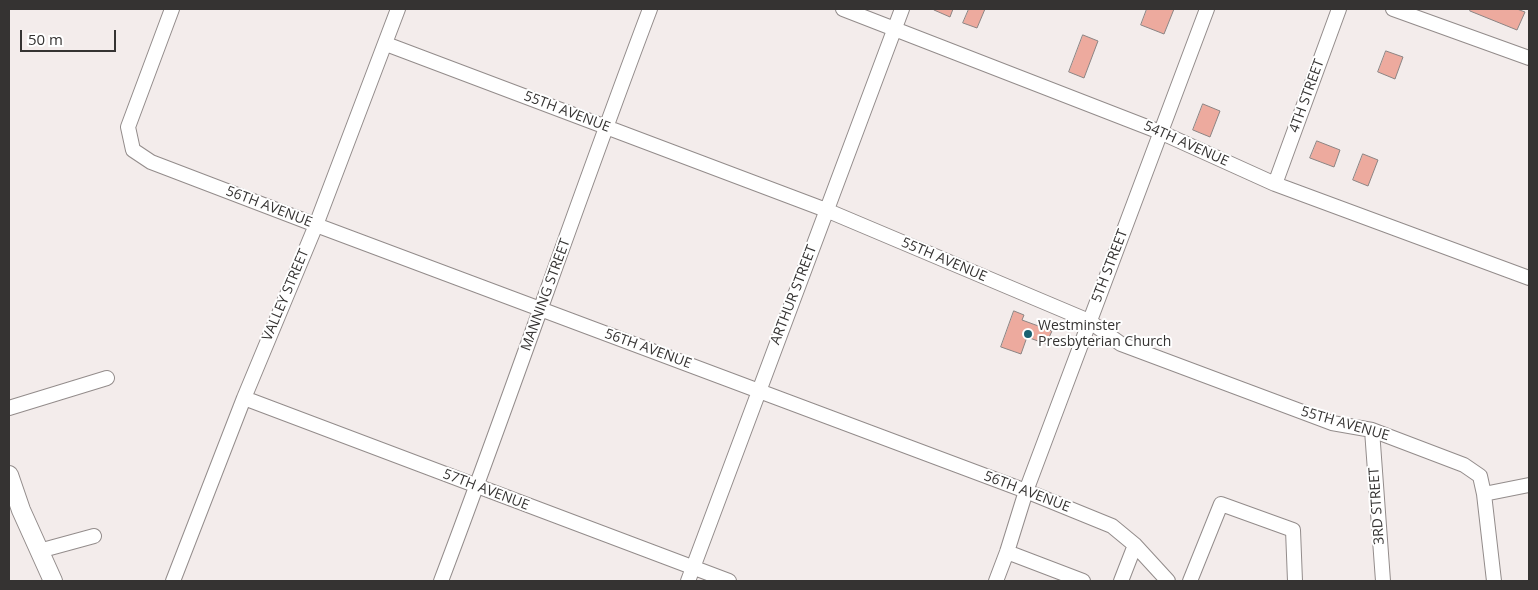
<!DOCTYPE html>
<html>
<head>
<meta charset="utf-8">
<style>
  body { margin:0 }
  #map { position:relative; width:1538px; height:590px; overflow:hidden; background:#f3eceb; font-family:"Open Sans",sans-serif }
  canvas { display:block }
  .frame { position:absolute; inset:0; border:10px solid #353332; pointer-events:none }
  .scale { position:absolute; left:20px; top:30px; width:96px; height:22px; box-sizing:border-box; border:2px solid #353332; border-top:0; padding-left:6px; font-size:15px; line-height:18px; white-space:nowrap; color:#353332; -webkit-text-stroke:4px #fff; paint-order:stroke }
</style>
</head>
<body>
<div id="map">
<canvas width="1538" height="590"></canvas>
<div class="frame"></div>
<div class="scale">50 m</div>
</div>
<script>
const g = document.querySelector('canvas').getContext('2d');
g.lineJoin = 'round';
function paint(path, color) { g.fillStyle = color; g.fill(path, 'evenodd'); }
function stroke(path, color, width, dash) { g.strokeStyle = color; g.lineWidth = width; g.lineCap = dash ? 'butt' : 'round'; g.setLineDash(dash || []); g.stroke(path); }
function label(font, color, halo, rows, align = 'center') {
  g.font = font + ' "Open Sans",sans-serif'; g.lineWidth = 4; g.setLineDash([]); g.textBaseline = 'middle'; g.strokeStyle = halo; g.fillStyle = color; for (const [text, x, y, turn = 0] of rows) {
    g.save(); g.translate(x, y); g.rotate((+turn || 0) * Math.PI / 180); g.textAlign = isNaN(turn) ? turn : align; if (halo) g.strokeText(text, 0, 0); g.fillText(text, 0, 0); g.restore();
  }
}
const building = new Path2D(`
  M934,9H953L950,17L934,10Z
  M969,9H985L977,28L963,23Z
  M1147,9H1174L1164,34L1141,25Z
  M1471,9H1517L1525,12L1517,30L1470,11Z
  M1083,35L1098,41L1084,78L1069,72Z
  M1386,51L1403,57L1395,79L1378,72Z
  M1203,104L1220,111L1210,137L1193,130Z
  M1317,141L1340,150L1334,167L1310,158Z
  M1363,154L1378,160L1368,186L1353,180Z
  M1014,311L1024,315L1022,320L1052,331L1046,344L1027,337L1021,354L1001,347Z`);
const minor = new Path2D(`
  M172,9L128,127L133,150L151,162L316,225L1026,491L1112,526L1135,545L1168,581
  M843,9L1160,132L1275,184L1529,278
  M1393,9L1529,58
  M386,44L826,210L1089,321L1121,344L1332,423L1372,430L1464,465L1480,476L1484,494L1494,581
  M1275,184L1339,9
  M244,398L729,581
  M9,408L107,378
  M1372,430L1383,581
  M1484,494L1529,485
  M39,551L94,536
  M1007,552L1083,581
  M173,581L244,398L316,225L398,9
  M441,581C513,391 578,199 650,9
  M688,581L902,9
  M996,581L1007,552L1026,491L1207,9
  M1121,581L1135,545
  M1190,581L1221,504L1293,530L1295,581`);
const major = new Path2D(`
  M9,475L21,510L53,581`);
const markers = [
  [1028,334,5,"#1a6171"]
];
const streetNames = [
  ["4TH STREET",1307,96,-70],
  ["55TH AVENUE",567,112,21],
  ["54TH AVENUE",1186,144,24],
  ["56TH AVENUE",269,207,21],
  ["55TH AVENUE",944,260,23],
  ["5TH STREET",1110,266,-69],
  ["VALLEY STREET",286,295,-67],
  ["MANNING STREET",546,295,-70],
  ["ARTHUR STREET",794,295,-69],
  ["56TH AVENUE",648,349,20],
  ["55TH AVENUE",1345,424,16],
  ["57TH AVENUE",486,490,21],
  ["56TH AVENUE",1027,492,21],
  ["3RD STREET",1377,506,-94]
];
const poiNames = [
  ["Westminster",1038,326],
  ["Presbyterian Church",1038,342]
];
paint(building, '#edaa9e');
stroke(building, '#8b8483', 1);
stroke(minor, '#938c8b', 16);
stroke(major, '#938c8b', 20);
stroke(minor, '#fff', 14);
stroke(major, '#fff', 18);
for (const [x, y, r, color] of markers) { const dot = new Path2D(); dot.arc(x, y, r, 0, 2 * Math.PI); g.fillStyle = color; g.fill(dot); stroke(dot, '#fff', 2); }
label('14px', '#353332', '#fff', streetNames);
label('14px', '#353332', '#fff', poiNames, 'left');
</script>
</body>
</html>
